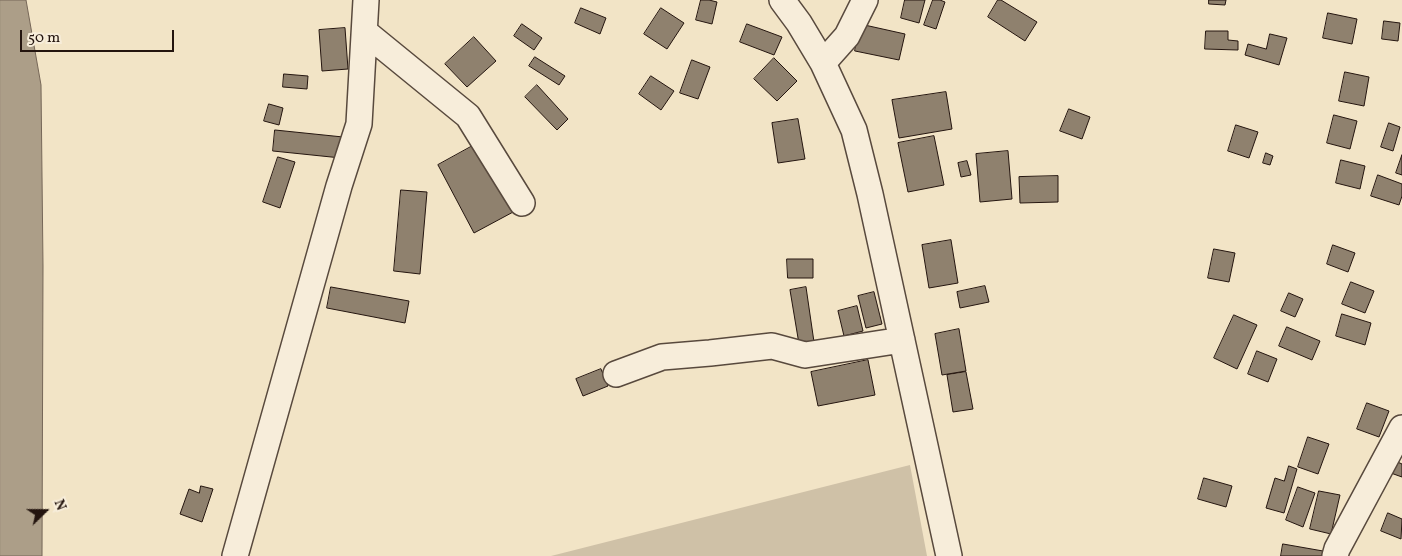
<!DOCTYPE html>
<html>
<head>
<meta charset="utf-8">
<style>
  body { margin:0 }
  #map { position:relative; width:1402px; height:556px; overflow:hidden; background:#f2e4c6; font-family:Vollkorn,serif }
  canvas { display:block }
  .north { position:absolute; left:20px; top:486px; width:50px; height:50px; -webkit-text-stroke:4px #f7edda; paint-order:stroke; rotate:68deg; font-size:14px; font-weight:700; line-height:20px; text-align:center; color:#24150f }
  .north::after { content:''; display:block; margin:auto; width:18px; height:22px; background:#24150f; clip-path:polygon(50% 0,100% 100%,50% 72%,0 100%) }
  .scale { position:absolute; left:20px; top:30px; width:154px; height:22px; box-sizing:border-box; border:2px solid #24150f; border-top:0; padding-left:6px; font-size:15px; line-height:18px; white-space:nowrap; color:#24150f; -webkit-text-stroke:4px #f7edda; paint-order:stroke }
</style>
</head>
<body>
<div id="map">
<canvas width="1402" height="556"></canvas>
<div class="north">N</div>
<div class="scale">50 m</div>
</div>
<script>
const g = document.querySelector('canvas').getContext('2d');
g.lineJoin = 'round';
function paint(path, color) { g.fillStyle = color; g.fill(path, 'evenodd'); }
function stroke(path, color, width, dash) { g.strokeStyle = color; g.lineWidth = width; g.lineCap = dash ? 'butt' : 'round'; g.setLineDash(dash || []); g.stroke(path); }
const green = new Path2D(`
  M910,465L927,556H551Z`);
const water = new Path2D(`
  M0,0H26L41,85L43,266L42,556H0Z`);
const building = new Path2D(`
  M701,0H709L717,2L712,24L696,20Z
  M905,0H925L919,23L901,18Z
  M933,0H940L945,2L936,29L924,25Z
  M998,0H1001L1037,22L1025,41L988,17Z
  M1209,0H1226L1225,5L1209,4Z
  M581,8L606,18L600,34L575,23Z
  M661,8L684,23L667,49L644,34Z
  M1328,13L1357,19L1352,44L1323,38Z
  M1384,21L1400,23L1398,41L1382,39Z
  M522,24L542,38L534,50L514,36Z
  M747,24L782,37L774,55L740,42Z
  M860,24L905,34L899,60L855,51Z
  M345,28L348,69L322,71L319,30Z
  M1206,31H1228V40L1238,41V50L1205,49Z
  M1270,34L1287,38L1279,65L1245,55L1248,44L1266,49Z
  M474,37L496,61L467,87L445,64Z
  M535,57L565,76L559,85L529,66Z
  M774,58L797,81L777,101L754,79Z
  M692,60L710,67L698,99L680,93Z
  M1345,72L1369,77L1364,106L1339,101Z
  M284,74L308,76L307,89L283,87Z
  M651,76L674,91L661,110L639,94Z
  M537,85L568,119L557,130L525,97Z
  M946,92L952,129L899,138L892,100Z
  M269,104L283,108L279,125L264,121Z
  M1069,109L1090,117L1082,139L1060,131Z
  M1334,115L1357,121L1350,149L1327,143Z
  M798,119L805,159L778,163L772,123Z
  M1389,123L1400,127L1393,151L1381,147Z
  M1236,125L1258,132L1249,158L1228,151Z
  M275,130L343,137L341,158L273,151Z
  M934,136L944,185L908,192L898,143Z
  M478,143L515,211L474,233L438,165Z
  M1008,151L1012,199L980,202L976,154Z
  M1266,153L1273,156L1270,165L1263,163Z
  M1402,155V175L1396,173Z
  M278,157L295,162L280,208L263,202Z
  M1341,160L1365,166L1360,189L1336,183Z
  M967,161L971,175L961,177L958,163Z
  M1378,175L1402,184V196L1399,205L1371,196Z
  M1058,176V202L1020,203L1019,177Z
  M401,190L427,192L420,274L394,271Z
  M951,240L958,283L929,288L922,245Z
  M1333,245L1355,253L1348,272L1327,264Z
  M1214,249L1235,253L1229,282L1208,278Z
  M787,259H813V278H788Z
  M1351,282L1374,291L1365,313L1342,304Z
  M985,286L989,302L960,308L957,292Z
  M331,287L409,301L405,323L327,308Z
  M806,287L814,342L799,344L790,290Z
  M874,292L882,324L866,328L858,296Z
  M1289,293L1303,299L1295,317L1281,311Z
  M857,306L863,331L844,336L838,311Z
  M1342,314L1371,323L1365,345L1336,336Z
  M1234,315L1257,325L1237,369L1214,358Z
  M1287,327L1320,341L1312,360L1279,346Z
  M959,329L966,371L942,375L935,334Z
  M1257,351L1277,359L1268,382L1248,374Z
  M868,360L875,395L818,406L811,372Z
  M601,369L608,386L583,396L576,379Z
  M966,372L973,409L953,412L947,375Z
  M1367,403L1389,411L1379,437L1357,429Z
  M1308,437L1329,444L1318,474L1298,467Z
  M1393,460L1402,464V477L1388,472Z
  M1289,466L1297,469L1284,513L1266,508L1275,478L1284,481Z
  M1204,478L1232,486L1226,507L1198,499Z
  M201,486L213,489L202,522L180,514L189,489L199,493Z
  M1298,487L1315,493L1303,527L1286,520Z
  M1319,491L1340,495L1331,534L1310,529Z
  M1388,513L1402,519L1401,539L1381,531Z
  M1283,544L1323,551L1322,556H1281Z`);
const minor = new Path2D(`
  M782,0L799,23L823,63L854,130L870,194L949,556
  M365,32L468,116L522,203
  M823,63L847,36L865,0
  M616,374L662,357L710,353L772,346L805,355L902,340
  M235,556L339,186L359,124L366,0
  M1335,556L1337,549L1402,428`);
paint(green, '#cfc1a7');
paint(water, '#ac9e88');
stroke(water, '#766758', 1);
paint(building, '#8f816e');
stroke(building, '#24150f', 1);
stroke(minor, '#58493d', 28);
stroke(minor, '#f7edda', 25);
</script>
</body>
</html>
